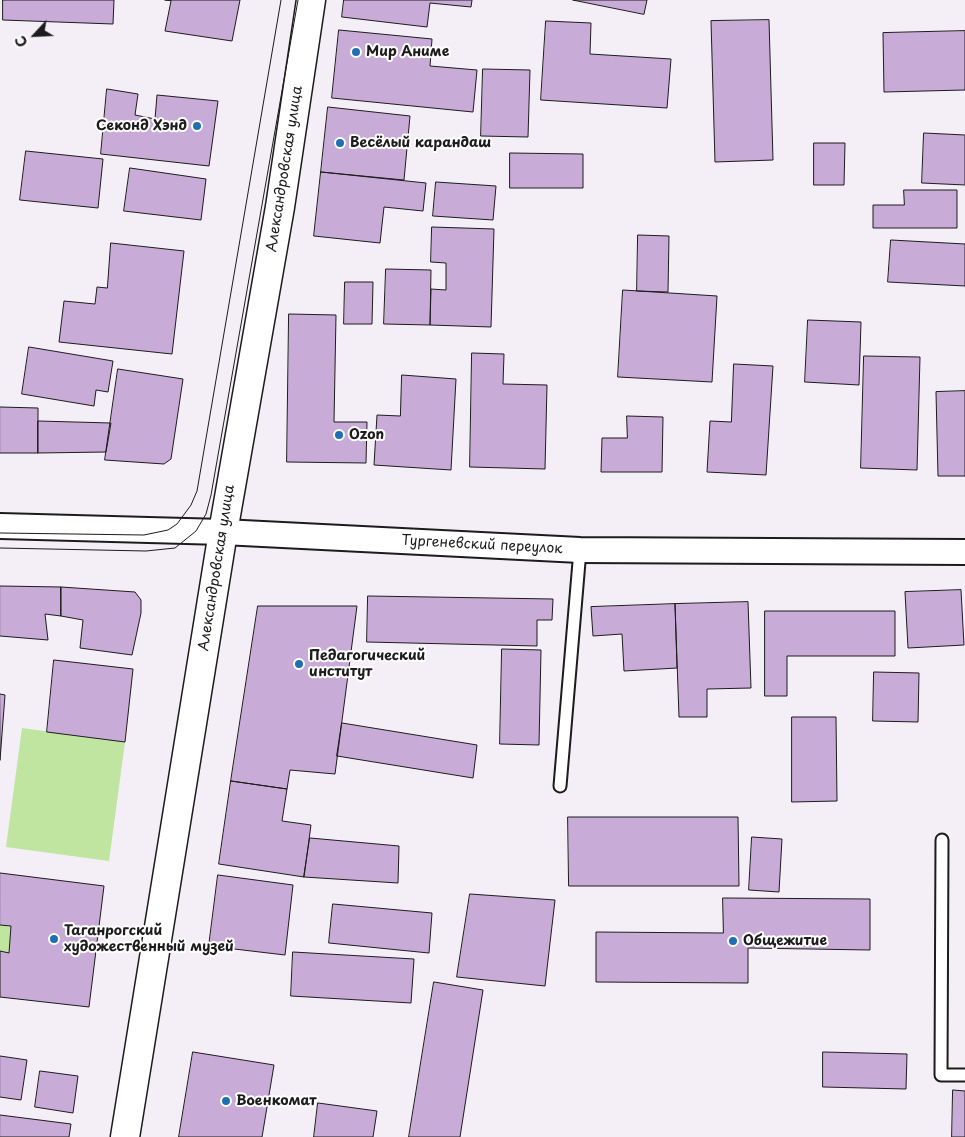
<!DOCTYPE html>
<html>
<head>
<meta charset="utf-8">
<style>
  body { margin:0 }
  #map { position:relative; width:965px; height:1137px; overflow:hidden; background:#f4eef7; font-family:"Playpen Sans",sans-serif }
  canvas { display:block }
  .north { position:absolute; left:10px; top:10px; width:50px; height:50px; -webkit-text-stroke:4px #fff; paint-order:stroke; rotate:245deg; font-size:14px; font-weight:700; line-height:20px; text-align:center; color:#1c1c1c }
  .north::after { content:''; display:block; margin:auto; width:18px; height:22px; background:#1c1c1c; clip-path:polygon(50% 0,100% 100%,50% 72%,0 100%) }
</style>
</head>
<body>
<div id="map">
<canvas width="965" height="1137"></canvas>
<div class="north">С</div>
</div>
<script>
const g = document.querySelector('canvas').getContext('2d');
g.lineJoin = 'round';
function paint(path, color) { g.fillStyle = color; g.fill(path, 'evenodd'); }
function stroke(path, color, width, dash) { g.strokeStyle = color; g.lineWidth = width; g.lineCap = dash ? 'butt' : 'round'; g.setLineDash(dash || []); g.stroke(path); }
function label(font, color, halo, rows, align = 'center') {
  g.font = font + ' "Playpen Sans",sans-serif'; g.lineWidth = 4; g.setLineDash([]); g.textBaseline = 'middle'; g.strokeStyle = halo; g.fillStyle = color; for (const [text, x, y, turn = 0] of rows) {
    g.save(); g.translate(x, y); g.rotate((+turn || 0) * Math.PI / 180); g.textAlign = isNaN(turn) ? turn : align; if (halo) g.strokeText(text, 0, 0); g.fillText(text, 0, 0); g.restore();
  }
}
const green = new Path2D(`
  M22,728L125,742L109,861L6,847Z
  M0,925L11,926L9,953L0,951Z`);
const building = new Path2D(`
  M3,0H114L113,24L3,20Z
  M165,0H240L232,41L165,31L171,1Z
  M344,0H472L471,7L430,3L427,27L342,17Z
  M573,0H647L644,14Z
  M769,20L773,160L715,162L711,21Z
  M546,21L591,23L590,54L671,59L667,108L541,100Z
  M339,30L432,39L430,66L477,70L473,112L332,98Z
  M965,31V90L884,92L883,33Z
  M483,69L530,70L528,137L481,136Z
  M107,89L138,94L135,115L155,119L157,95L218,101L209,166L101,154Z
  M328,107L410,116L404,180L321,172Z
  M924,133L965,135V185L922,183Z
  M814,143H845L844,185H814Z
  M26,151L103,159L98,208L20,200Z
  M510,153L583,154V188H510Z
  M130,168L206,179L201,220L124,211Z
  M321,172L426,183L423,211L384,207L380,243L314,236Z
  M436,182L496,186L493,220L433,216Z
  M904,190H957V228H873V205H904Z
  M432,227L494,229L491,327L430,325L431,289L446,290V263L431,262Z
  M638,235L669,236L668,292L637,291Z
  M891,240L965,244V286L888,282Z
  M111,243L184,251L172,354L59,342L64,301L95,304L97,287L107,288Z
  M386,269L431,270L430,325L384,324Z
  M345,282H373L372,324H344Z
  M623,290L717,296L712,382L618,377Z
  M289,314L336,315L334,422H367L366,463L287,462Z
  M808,320L861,322L859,385L805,382Z
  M29,347L113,361L108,392L96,390L94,406L22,394Z
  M472,353L504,354L503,384L547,385L545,469L470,467Z
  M864,356L920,357L917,470L861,468Z
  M734,364L773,366L766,475L707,472L710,421L731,422Z
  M118,369L183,379L171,459L164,464L105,460Z
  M402,375L456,379L451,470L374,465L377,415L400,416Z
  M965,391V476H938L936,392Z
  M0,407L38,408V453H0Z
  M627,416L663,417L662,472H601L602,438H627Z
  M38,421L111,423L106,452L38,453Z
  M0,586L61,587V616L45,614L48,640L0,636Z
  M61,587L135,592L141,600V613L132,655L80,648L83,620L61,616Z
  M961,590L964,645L908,648L905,592Z
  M368,596L553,599L552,620H537V646L367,642Z
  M748,602L751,688L707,689V717H679L675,604Z
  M675,604L677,668L624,671L622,634L593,636L591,607Z
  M258,606H357L335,774L290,770L287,789L231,781Z
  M765,611H895V656H787V696H765Z
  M502,649L541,650L539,745L500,744Z
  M54,660L133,669L125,742L47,732Z
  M874,672L919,673L918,722L873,721Z
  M0,694L5,695L0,760Z
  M792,717H836L837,801L792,802Z
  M342,723L477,745L473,778L337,756Z
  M231,781L287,789L282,821L311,825L304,877L219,864Z
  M568,817H738L739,886H569Z
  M752,837L782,839L779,892L749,890Z
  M310,838L399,846L398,883L304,877Z
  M0,873L104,886L89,1007L0,997V951L9,953L11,926L0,925Z
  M218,875L293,885L285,955L209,946Z
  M470,894L555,900L545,986L457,977Z
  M723,898L870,899V950L748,948V983L596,982V932L723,933Z
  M333,904L432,913L429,953L329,943Z
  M293,952L414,959L411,1003L291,996Z
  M434,982L483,990L460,1137H409Z
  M193,1052L274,1065L262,1137H179Z
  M823,1052L907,1054L906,1089L823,1087Z
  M0,1056L27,1060L21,1100L0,1097Z
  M40,1071L78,1076L73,1113L35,1107Z
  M953,1090L965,1091V1137H952Z
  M318,1103L377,1111L373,1137H314Z
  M0,1115L71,1124L69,1137H0Z`);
const service = new Path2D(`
  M560,786L580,550
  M942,840L941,1075H965`);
const minor = new Path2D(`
  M0,526L223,532L580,550L965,552`);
const tertiary = new Path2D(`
  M125,1137L223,532L280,207L311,0`);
const tram = new Path2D(`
  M0,533L144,535L168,530L177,524L191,505L197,491L281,0
  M0,548L146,551L175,548L196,531L206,514L211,495L298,0`);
const markers = [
  [356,52,5,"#1f6fb2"],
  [197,126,5,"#1f6fb2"],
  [340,143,5,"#1f6fb2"],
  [339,435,5,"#1f6fb2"],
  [299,664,5,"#1f6fb2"],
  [54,939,5,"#1f6fb2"],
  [733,941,5,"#1f6fb2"],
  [226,1101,5,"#1f6fb2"]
];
const poiNames = [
  ["Мир Аниме",366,52],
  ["Секонд Хэнд",187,126,"right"],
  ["Весёлый карандаш",350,143],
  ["Ozon",349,435],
  ["Педагогический",309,656],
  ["институт",309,672],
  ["Таганрогский",64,931],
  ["художественный музей",64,947],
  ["Общежитие",743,941],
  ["Военкомат",236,1101]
];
const streetNames = [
  ["Александровская улица",285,169,-81],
  ["Тургеневский переулок",482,545,3],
  ["Александровская улица",217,568,-81]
];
paint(green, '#bfe5a0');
paint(building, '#c9abd8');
stroke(building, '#1c1c1c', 1);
stroke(service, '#1c1c1c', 15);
stroke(minor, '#1c1c1c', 28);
stroke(tertiary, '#1c1c1c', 31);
stroke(service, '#fff', 11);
stroke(minor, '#fff', 24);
stroke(tertiary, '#fff', 28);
stroke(tram, '#1c1c1c', 1);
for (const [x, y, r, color] of markers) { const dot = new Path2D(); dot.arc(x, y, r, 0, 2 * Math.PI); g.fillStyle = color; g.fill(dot); stroke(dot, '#fff', 2); }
label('bold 14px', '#1c1c1c', '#fff', poiNames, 'left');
label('14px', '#1c1c1c', '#fff', streetNames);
</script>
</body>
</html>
